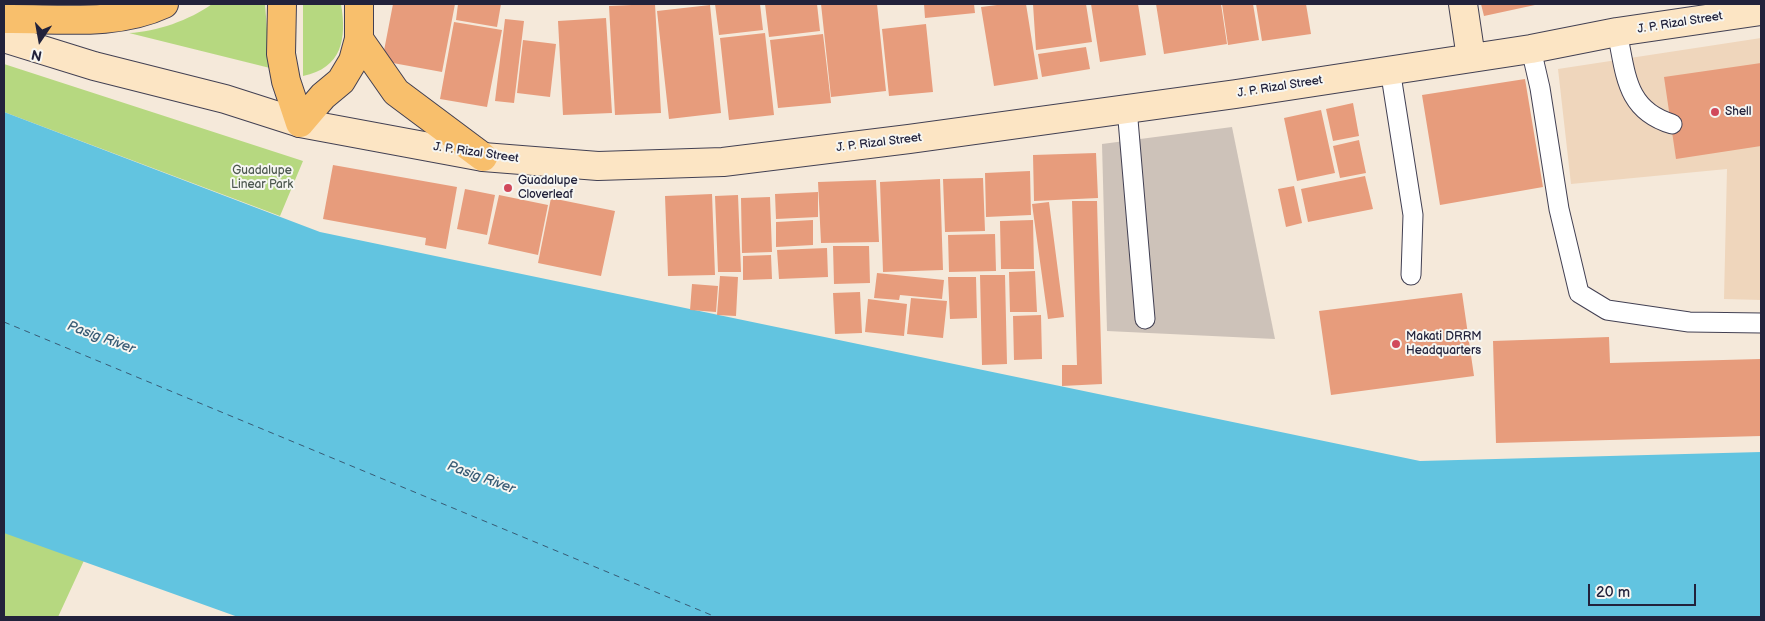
<!DOCTYPE html>
<html>
<head>
<meta charset="utf-8">
<style>
  body { margin:0 }
  #map { position:relative; width:1765px; height:621px; overflow:hidden; background:#f5e9da; font-family:"Balsamiq Sans",sans-serif }
  canvas { display:block }
  .frame { position:absolute; inset:0; border:5px solid #22223b; pointer-events:none }
  .north { position:absolute; left:15px; top:15px; width:50px; height:50px; -webkit-text-stroke:4px #f6f6f2; paint-order:stroke; rotate:192deg; font-size:14px; font-weight:700; line-height:20px; text-align:center; color:#22223b }
  .north::after { content:''; display:block; margin:auto; width:18px; height:22px; background:#22223b; clip-path:polygon(50% 0,100% 100%,50% 72%,0 100%) }
  .scale { position:absolute; left:1588px; top:584px; width:108px; height:22px; box-sizing:border-box; border:2px solid #22223b; border-top:0; padding-left:6px; font-size:15px; line-height:18px; white-space:nowrap; color:#22223b; -webkit-text-stroke:4px #f6f6f2; paint-order:stroke }
</style>
</head>
<body>
<div id="map">
<canvas width="1765" height="621"></canvas>
<div class="frame"></div>
<div class="north">N</div>
<div class="scale">20 m</div>
</div>
<script>
const g = document.querySelector('canvas').getContext('2d');
g.lineJoin = 'round';
function paint(path, color) { g.fillStyle = color; g.fill(path, 'evenodd'); }
function stroke(path, color, width, dash) { g.strokeStyle = color; g.lineWidth = width; g.lineCap = dash ? 'butt' : 'round'; g.setLineDash(dash || []); g.stroke(path); }
function label(font, color, halo, rows, align = 'center') {
  g.font = font + ' "Balsamiq Sans",sans-serif'; g.lineWidth = 4; g.setLineDash([]); g.textBaseline = 'middle'; g.strokeStyle = halo; g.fillStyle = color; for (const [text, x, y, turn = 0] of rows) {
    g.save(); g.translate(x, y); g.rotate((+turn || 0) * Math.PI / 180); g.textAlign = isNaN(turn) ? turn : align; if (halo) g.strokeText(text, 0, 0); g.fillText(text, 0, 0); g.restore();
  }
}
const built = new Path2D(`
  M1761,38V300L1724,299L1727,169L1571,184L1558,69Z`);
const industrial = new Path2D(`
  M1232,127L1275,339L1107,331L1102,144Z`);
const green = new Path2D(`
  M212,4H265L270,68L129,33C156,32 190,20 212,4Z
  M303,4H341C347,39 342,68 303,76Z
  M4,64L303,161L280,216L4,112Z
  M4,520L87,554L58,617H4Z`);
const water = new Path2D(`
  M4,112L320,232L1420,461L1761,452V617H238L4,533Z`);
const ferry = new Path2D(`
  M4,322L716,617`);
const building = new Path2D(`
  M393,4H455L442,72L382,61Z
  M458,4H501L497,27L456,20Z
  M655,4L661,113L615,115L609,6Z
  M715,4H760L763,30L719,35Z
  M765,4H817L820,31L769,37Z
  M821,4H877L886,91L831,97Z
  M924,4H974L975,13L925,18Z
  M1005,4H1026L1038,79L994,86L981,7Z
  M1033,4H1086L1092,42L1036,50Z
  M1091,4H1138L1146,55L1100,62Z
  M1156,4H1221L1227,44L1164,54Z
  M1222,4H1253L1259,40L1228,45Z
  M1256,4H1306L1311,34L1262,41Z
  M1481,4H1535V5L1484,16Z
  M710,5L721,113L669,119L657,11Z
  M606,18L612,113L563,115L558,21Z
  M505,19L524,21L514,103L495,101Z
  M454,22L502,30L487,107L440,99Z
  M926,24L933,92L889,96L882,29Z
  M765,33L774,115L729,120L720,38Z
  M823,34L831,103L778,108L770,40Z
  M523,40L556,44L550,97L517,93Z
  M1086,47L1090,69L1042,77L1038,54Z
  M1761,63V146L1676,159L1664,77Z
  M1525,79L1543,187L1440,205L1422,95Z
  M1353,103L1359,136L1333,141L1326,109Z
  M1321,110L1335,173L1297,181L1284,118Z
  M1359,140L1366,173L1340,178L1333,146Z
  M1096,153L1098,198L1034,201L1033,155Z
  M333,165L457,187L446,249L425,245L426,238L323,219Z
  M1030,171L1031,215L986,217L985,173Z
  M1365,176L1373,209L1308,222L1301,189Z
  M983,178L985,231L945,232L943,179Z
  M940,179L943,270L883,272L880,182Z
  M876,180L879,242L821,243L818,182Z
  M1294,186L1302,223L1286,227L1278,189Z
  M465,189L495,195L487,235L457,229Z
  M818,192V217L776,219L775,194Z
  M712,194L715,275L668,276L665,196Z
  M499,195L548,205L538,255L488,244Z
  M738,195L741,272H718L715,196Z
  M770,197L772,252L742,253L741,198Z
  M551,198L615,211L601,276L538,263Z
  M1072,201H1097L1102,384L1062,386V365H1077Z
  M1049,202L1064,317L1048,319L1032,204Z
  M813,220V245L776,247V222Z
  M1033,220L1034,269H1001L1000,221Z
  M995,234L996,271L949,272L948,235Z
  M833,246H869L870,283L834,284Z
  M827,248L828,277L779,279L777,250Z
  M771,255L772,279L743,280V256Z
  M1035,271L1037,312H1010L1009,272Z
  M877,273L944,280L942,299L900,295L899,300L874,298Z
  M980,275H1005L1007,364L982,365Z
  M720,276L738,277L736,316L717,315Z
  M948,277H976L977,318L950,319Z
  M692,284L718,286L716,312L690,310Z
  M860,292L862,333L835,334L833,293Z
  M1462,293L1474,376L1331,395L1319,311Z
  M911,298L947,301L943,338L907,334Z
  M868,299L907,304L904,336L865,332Z
  M1041,315L1042,359L1014,360L1013,316Z
  M1609,337L1610,363L1761,359V436L1496,443L1493,341Z`);
const lane = new Path2D(`
  M1617,32C1626,73 1625,110 1672,124
  M1531,49L1540,88L1559,209L1579,293L1607,310L1689,322L1761,323
  M1390,69L1413,215L1411,275
  M1127,108L1145,319`);
const secondary = new Path2D(`
  M1463,4L1471,58
  M4,38L94,66L225,99L300,123L483,157L598,166L723,162L909,139L1236,94L1531,49L1617,32L1761,11`);
const highway = new Path2D(`
  M282,4L281,54L286,81L300,123
  M4,19C57,18 115,27 164,4
  M359,39L396,92L483,157
  M300,123L323,96L341,81L353,61L359,39V4`);
const markers = [
  [1715,112,5,"#d1495b"],
  [508,188,5,"#d1495b"],
  [1396,344,5,"#d1495b"]
];
const streetNames = [
  ["J. P. Rizal Street",1680,23,-9],
  ["J. P. Rizal Street",1280,87,-9],
  ["J. P. Rizal Street",879,143,-7],
  ["J. P. Rizal Street",476,153,8]
];
const poiNames = [
  ["Shell",1725,112],
  ["Guadalupe",518,181],
  ["Cloverleaf",518,195],
  ["Makati DRRM",1406,337],
  ["Headquarters",1406,351]
];
const parkNames = [
  ["Guadalupe",262,171],
  ["Linear Park",262,185]
];
const waterNames = [
  ["Pasig River",101,338,20],
  ["Pasig River",481,478,20]
];
paint(built, '#efd6bc');
paint(industrial, '#cdc2b9');
paint(green, '#b6d880');
paint(water, '#62c4e0');
stroke(ferry, '#385b75', 1, [6, 5]);
paint(building, '#e79c7c');
stroke(lane, '#424053', 21);
stroke(secondary, '#424053', 30);
stroke(highway, '#424053', 30);
stroke(lane, '#fff', 19);
stroke(secondary, '#fce5c4', 28);
stroke(highway, '#f8bf6c', 28);
for (const [x, y, r, color] of markers) { const dot = new Path2D(); dot.arc(x, y, r, 0, 2 * Math.PI); g.fillStyle = color; g.fill(dot); stroke(dot, '#f6f6f2', 2); }
label('12px', '#22223b', '#f6f6f2', streetNames);
label('12px', '#22223b', '#f6f6f2', poiNames, 'left');
label('12px', '#4e5950', '#f6f6f2', parkNames);
label('italic 14px', '#385b75', '#f6f6f2', waterNames);
</script>
</body>
</html>
